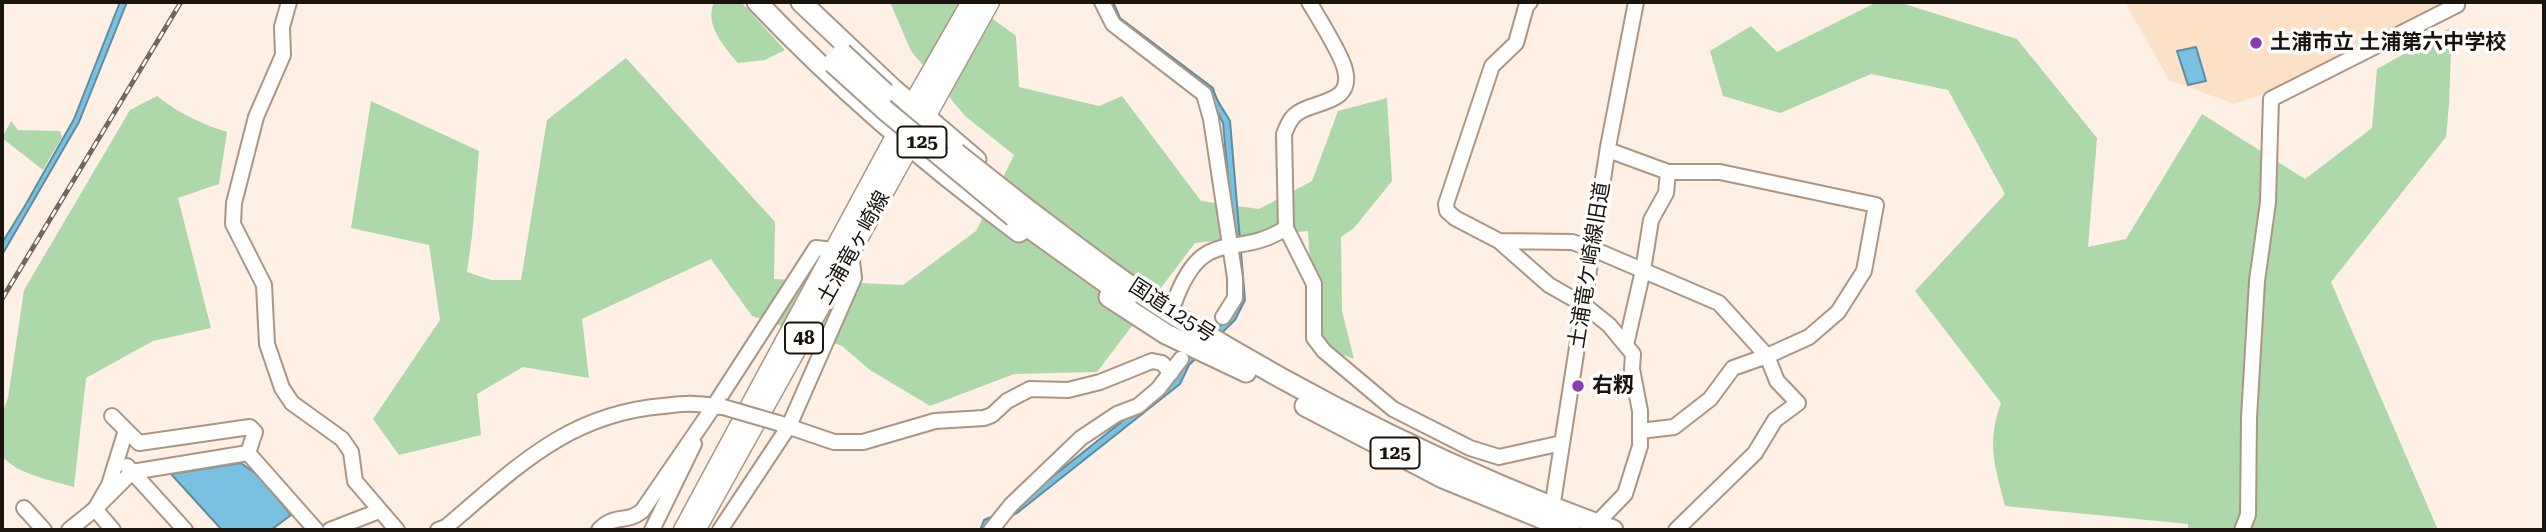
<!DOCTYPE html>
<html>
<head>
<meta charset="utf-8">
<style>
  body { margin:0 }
  #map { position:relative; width:2546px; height:532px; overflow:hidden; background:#fef0e4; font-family:"Roboto Serif",serif }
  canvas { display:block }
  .frame { position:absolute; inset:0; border:4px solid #1b140d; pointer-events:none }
</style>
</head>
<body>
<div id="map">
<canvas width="2546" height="532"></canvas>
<div class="frame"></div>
</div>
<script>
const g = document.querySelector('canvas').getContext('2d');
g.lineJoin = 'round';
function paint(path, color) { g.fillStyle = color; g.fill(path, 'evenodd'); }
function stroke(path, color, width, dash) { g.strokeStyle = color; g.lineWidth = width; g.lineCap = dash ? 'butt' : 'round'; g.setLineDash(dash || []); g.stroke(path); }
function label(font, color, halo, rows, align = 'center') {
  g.font = font + ' "Roboto Serif","Noto Sans JP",serif'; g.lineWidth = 7; g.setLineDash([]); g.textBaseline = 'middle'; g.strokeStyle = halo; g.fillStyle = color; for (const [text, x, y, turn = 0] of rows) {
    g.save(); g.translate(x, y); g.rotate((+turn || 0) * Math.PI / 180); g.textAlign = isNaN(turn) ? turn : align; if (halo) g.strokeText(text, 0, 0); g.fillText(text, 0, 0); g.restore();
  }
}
const built = new Path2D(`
  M2125,2H2450L2264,94L2234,104L2169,80Z`);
const green = new Path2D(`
  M714,2H741L785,50L765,60L738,63C724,47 704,24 714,2Z
  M890,2H970L1016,36L1019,87L1099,106L1122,96L1201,201L1259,209L1312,181L1338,111L1387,98L1392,181L1354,228L1341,237L1342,311L1354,359L1314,344L1308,231L1195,243L1097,372L1014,374L930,406L870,370L842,346L752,316L711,259L582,319L589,378L523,367L477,394L481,435L399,455L373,419L440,320L429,245L351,228L371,101L479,151L472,236L467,272L491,280H521L547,120L626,58L775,222L774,279L903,285L976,231L1014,155L965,116L911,51Z
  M1877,2H1898L2017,39L2097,138L2088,247L2126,239L2202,114L2305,179L2372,128L2377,69L2452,27L2449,104L2446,137L2331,282L2438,530H2188V524L2005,506C1995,466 1986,444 2001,403L1915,291L2005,194L1948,90L1871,74L1780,113L1723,96L1710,51L1751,26L1777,52Z
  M157,96C178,113 202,124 227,132L219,184L178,198L211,328L153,341L86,378L74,487C51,480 18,475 2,456V413L8,398L24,290L130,110Z
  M11,121L18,130L60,131L62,137L43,170L2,138Z`);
const water = new Path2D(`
  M120,2H127L79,122L2,255V243L26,204L74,119Z
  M1105,2H1113L1120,18L1213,88C1215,100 1224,110 1230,121L1245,300L1235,320L1189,365L1180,384L1017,513L990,524L987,530H980L984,520L1013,508L1174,380L1184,361L1230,316L1239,299L1223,123L1215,107L1115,22Z
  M2196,47L2206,81L2188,85L2177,51Z
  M241,463L259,476L291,515L271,530H222L171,474Z`);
const minor = new Path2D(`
  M289,2L282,27L283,55L256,117L234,203L233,224L264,285L267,344L282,388L292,403L342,439L351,452L355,481L397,530
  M1102,2L1113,24L1204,94L1211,119L1235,278V298L1223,317
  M1530,2L1526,7L1516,43L1492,66L1446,204L1447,211L1455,218L1499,241L1549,285L1584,305L1609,325L1633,354L1632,369L1640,411V446L1625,494L1596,524
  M1286,228L1314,284V338L1324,351L1393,409L1470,448L1499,457L1562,443
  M1499,241L1572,242L1593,249L1719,303L1767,356L1809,337L1838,312L1864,271L1876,205L1720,172H1668L1608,150
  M1174,303C1204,222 1233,262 1286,228L1284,134C1287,127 1289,120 1295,115C1311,100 1354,106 1345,70C1342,55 1318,17 1309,2
  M1626,345L1643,270L1651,220L1666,193L1668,172
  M112,416L126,430L109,485L95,509L113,530
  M778,423L834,442H863L935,421L984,418L992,415L1007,401L1030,389L1068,390L1100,382L1152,361L1162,363L1171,373
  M126,430L139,443L250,427L255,432L248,453
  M1640,431L1674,427L1710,399L1733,368L1767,356L1777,381L1798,403L1775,420L1755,453L1676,530
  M127,466L185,530
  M24,508L44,530
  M1551,515L1608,147L1636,2
  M69,530L95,509L132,472L248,453L316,530
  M330,530L379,511
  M438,530L446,527C516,468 567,414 663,406C673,405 685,403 695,404C704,404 713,406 722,407
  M599,530C615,513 626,524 642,511L714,406L816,248L834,250
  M652,530L694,444
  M720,530L789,426L854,278L851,253
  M991,530L1011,505L1081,438L1117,414L1138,406L1158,389L1181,359
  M2242,530L2248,515L2249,418L2257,281L2268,202L2271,99L2457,5V2`);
const major = new Path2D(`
  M683,530L912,105L971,2
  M696,530L990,2`);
const highway = new Path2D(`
  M757,2C837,86 926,163 1019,232
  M801,2L893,89L976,160
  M1023,206C1072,243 1122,282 1174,315C1312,401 1460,474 1613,530
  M1014,217L1127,298
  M1109,297L1166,334L1246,372
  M1305,406L1443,478L1570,530`);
const rail = new Path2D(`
  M2,299L181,2`);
const minorBridge = new Path2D(`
  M723,407L778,423`);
const highwayBridge = new Path2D(`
  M842,53L885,93
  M833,63L886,111L1014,217
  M956,153L1023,206`);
const markers = [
  [2256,43,7,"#8a3dae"],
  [1578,386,7,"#8a3dae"]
];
const shields = [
  [922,142,49],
  [804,338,38],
  [1395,453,49]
];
const shieldNames = [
  ["125",922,142],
  ["48",804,338],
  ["125",1395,453]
];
const poiNames = [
  ["土浦市立 土浦第六中学校",2270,43],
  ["右籾",1592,386]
];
const streetNames = [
  ["土浦竜ヶ崎線",854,248,-61],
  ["土浦竜ケ崎線旧道",1590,265,-81],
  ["国道125号",1172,311,33]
];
paint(built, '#fde1c7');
paint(green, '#add8a9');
paint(water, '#7ac0e0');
stroke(water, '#5e8ca1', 2);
stroke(minor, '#aa9683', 18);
stroke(major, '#aa9683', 21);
stroke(highway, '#aa9683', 23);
stroke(minor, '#fff', 14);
stroke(major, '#fff', 18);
stroke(highway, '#fff', 19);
stroke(rail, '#70675e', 5);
stroke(rail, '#fff', 2.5, [8]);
stroke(minorBridge, '#aa9683', 18, []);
stroke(highwayBridge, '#aa9683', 23, []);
stroke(minorBridge, '#fff', 14);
stroke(highwayBridge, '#fff', 19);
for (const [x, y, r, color] of markers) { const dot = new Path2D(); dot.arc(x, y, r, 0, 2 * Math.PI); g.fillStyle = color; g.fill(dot); stroke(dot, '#fff', 2.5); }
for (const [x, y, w] of shields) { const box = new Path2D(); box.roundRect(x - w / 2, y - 15.5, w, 31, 5); g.fillStyle = '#fff'; g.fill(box); stroke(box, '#1b140d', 2); }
label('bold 19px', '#1b140d', null, shieldNames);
label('bold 21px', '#1b140d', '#fff', poiNames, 'left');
label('21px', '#1b140d', '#fff', streetNames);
</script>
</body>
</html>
